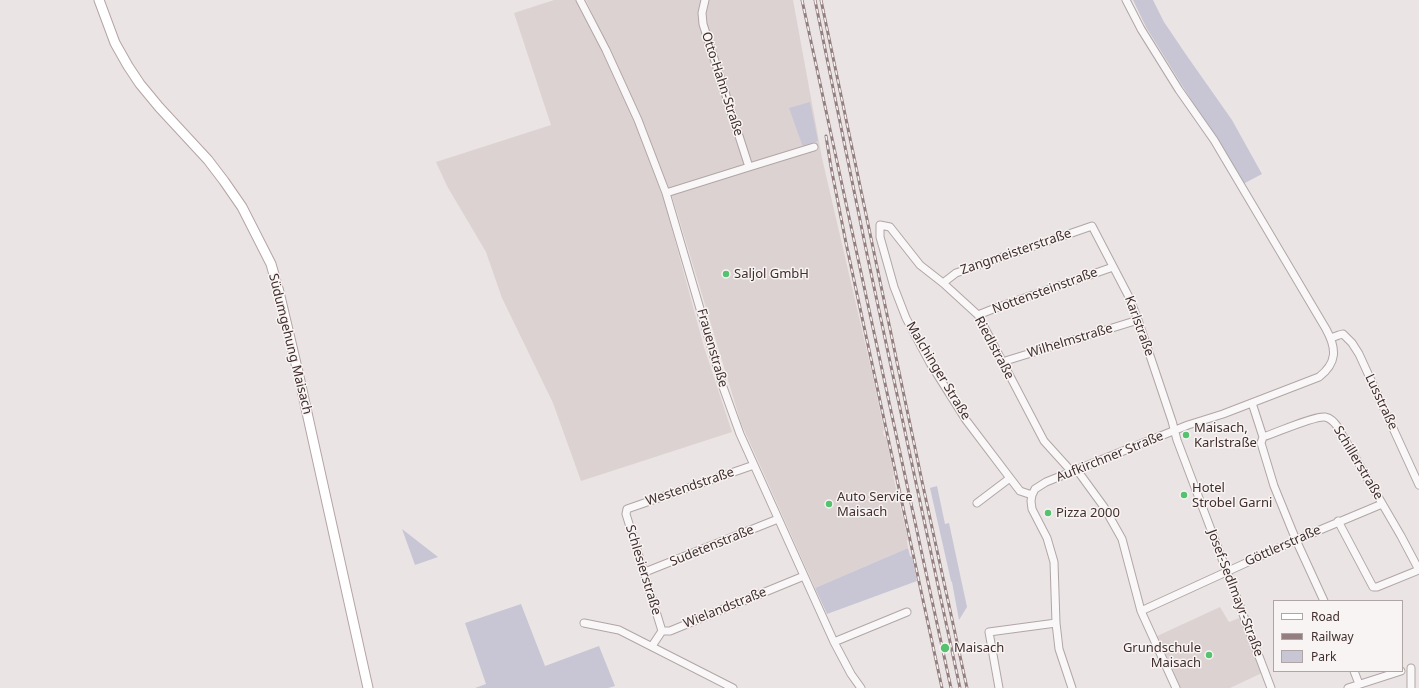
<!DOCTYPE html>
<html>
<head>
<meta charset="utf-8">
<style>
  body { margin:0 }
  #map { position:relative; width:1419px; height:688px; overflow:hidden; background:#ebe4e4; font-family:"Noto Sans",sans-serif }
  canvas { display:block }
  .legend { position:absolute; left:1273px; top:600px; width:130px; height:72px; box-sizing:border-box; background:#f8f4f4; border:1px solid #afa5a4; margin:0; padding:5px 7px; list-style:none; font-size:12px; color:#412e2d }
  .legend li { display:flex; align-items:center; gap:8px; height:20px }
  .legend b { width:20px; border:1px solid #afa5a4 }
</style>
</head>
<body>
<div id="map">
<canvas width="1419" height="688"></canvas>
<ul class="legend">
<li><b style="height:5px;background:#fff"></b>Road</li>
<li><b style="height:5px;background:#937f7f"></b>Railway</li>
<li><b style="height:11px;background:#c8c6d4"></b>Park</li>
</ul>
</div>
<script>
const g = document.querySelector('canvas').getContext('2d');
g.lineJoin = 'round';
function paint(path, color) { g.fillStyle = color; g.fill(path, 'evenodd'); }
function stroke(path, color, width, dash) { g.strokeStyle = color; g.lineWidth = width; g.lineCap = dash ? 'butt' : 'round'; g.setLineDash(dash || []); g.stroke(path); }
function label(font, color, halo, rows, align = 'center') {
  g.font = font + ' "Noto Sans",sans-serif'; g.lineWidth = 3; g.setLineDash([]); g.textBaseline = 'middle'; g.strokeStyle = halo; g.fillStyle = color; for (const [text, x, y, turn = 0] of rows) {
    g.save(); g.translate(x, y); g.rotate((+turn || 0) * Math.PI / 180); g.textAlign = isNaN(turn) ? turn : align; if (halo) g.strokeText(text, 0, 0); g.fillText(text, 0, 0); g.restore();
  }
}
const built = new Path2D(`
  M554,0H576L605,56L635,122L664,200L704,347L732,432L581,481L553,403L502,298L486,252L447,186L436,162L551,125L514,13Z
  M586,0H793L822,158L872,373L884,430L883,432L884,436L886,437L894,475L893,476L908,539L907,541L908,548L815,588L741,423L672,196L640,118Z
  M1220,607L1229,622L1242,617L1262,673L1230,688H1179L1155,637Z`);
const green = new Path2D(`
  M1133,0H1153L1164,22L1187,56L1232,120L1262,174L1243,184L1146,27Z
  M810,102L818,141L803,147L789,108Z
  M937,486L945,524L949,523L967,607L959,620L952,582L951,581L930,488Z
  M402,529L438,557L415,565Z
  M908,548L910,556L912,557L917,581L827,614L815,588Z
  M521,604L545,666L599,646L615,686L608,688H475L486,684L465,623Z`);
const minor = new Path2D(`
  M580,0L606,50L638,120L666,193L723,387L740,434L834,642L851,674L861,688
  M749,167L814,147
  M666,193L749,167L703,24L702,13L705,0
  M943,283L956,273L1092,226L1129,297L1138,320L1172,421L1177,440L1271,688
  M978,315L993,309L1113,267
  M1331,338L1339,335L1343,334L1352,343L1359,354L1419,485
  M1002,362L1138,320
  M1252,403L1263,437L1261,443L1274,486L1296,540L1324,601
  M1263,437C1276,433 1313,416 1325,417C1331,418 1334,422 1337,426L1401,536L1419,570
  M1077,470L1104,507L1122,539L1141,611L1176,688
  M1032,495L1020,491L1010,478L966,420L930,363L906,318L894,287L880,237V225L890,227L920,265L943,283L978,315L1044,441L1072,472
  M977,503L1010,478
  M1338,521L1373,587H1377L1419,570
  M645,572L778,519
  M1141,611L1296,540L1382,504
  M584,623L619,630L733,688
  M662,631L626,514L627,509L754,465
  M834,642L907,612
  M652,646L662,631H670L804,576
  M1354,671L1359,684
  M999,688L989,632L1056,623
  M1072,688L1059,649L1056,623L1054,562L1047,538L1032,509L1031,501L1032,495L1035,489L1046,482L1188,425L1223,414L1319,377C1337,363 1337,349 1326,329L1214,140L1179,90L1141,29L1126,0
  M1348,688L1401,671
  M1411,688V668`);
const major = new Path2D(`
  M99,0L115,43L128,66L140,84L159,107L208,160L224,181L242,207L271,264L279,292L298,372L368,688`);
const rail = new Path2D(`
  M802,0L951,688
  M815,0L868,259L960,688
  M821,0L923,486L967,688
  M826,136L831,167L846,243L942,688`);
const markers = [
  [726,274,4,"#56c270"],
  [1186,435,4,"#56c270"],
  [1184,495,4,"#56c270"],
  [829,504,4,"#56c270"],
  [1048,513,4,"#56c270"],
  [945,648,5,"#56c270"],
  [1209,655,4,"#56c270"]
];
const streetNames = [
  ["Otto-Hahn-Straße",722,84,72],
  ["Zangmeisterstraße",1016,252,-19],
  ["Nottensteinstraße",1045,291,-20],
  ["Karlstraße",1139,326,70],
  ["Wilhelmstraße",1070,341,-17],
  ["Südumgehung Maisach",290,344,76],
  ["Frauenstraße",712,348,74],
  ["Riedlstraße",994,348,62],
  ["Malchinger Straße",938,371,59],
  ["Lusstraße",1381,402,65],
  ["Aufkirchner Straße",1110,457,-22],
  ["Schillerstraße",1358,463,59],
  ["Westendstraße",690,487,-19],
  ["Sudetenstraße",712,546,-22],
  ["Göttlerstraße",1283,546,-24],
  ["Schlesierstraße",643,570,73],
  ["Josef-Sedlmayr-Straße",1235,593,69],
  ["Wielandstraße",725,608,-22]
];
const poiNames = [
  ["Saljol GmbH",734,274],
  ["Maisach,",1194,428],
  ["Karlstraße",1194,443],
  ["Hotel",1192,488],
  ["Strobel Garni",1192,503],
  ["Auto Service",837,497],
  ["Maisach",837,512],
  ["Pizza 2000",1056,513],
  ["Maisach",954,648],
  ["Grundschule",1201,648,"right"],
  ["Maisach",1201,663,"right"]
];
paint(built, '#dcd2d2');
paint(green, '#c8c6d4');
stroke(minor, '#b1a6a6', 9);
stroke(major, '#b5a4a5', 11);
stroke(minor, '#f9f7f7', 7);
stroke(major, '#fff', 9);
stroke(rail, '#937f7f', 3);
stroke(rail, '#f8f4f4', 1.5, [4.5]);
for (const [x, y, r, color] of markers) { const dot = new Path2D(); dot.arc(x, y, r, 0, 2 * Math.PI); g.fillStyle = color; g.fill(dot); stroke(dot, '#f8f4f4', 1.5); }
label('13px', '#412e2d', '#f8f4f4', streetNames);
label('13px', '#412e2d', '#f8f4f4', poiNames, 'left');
</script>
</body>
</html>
